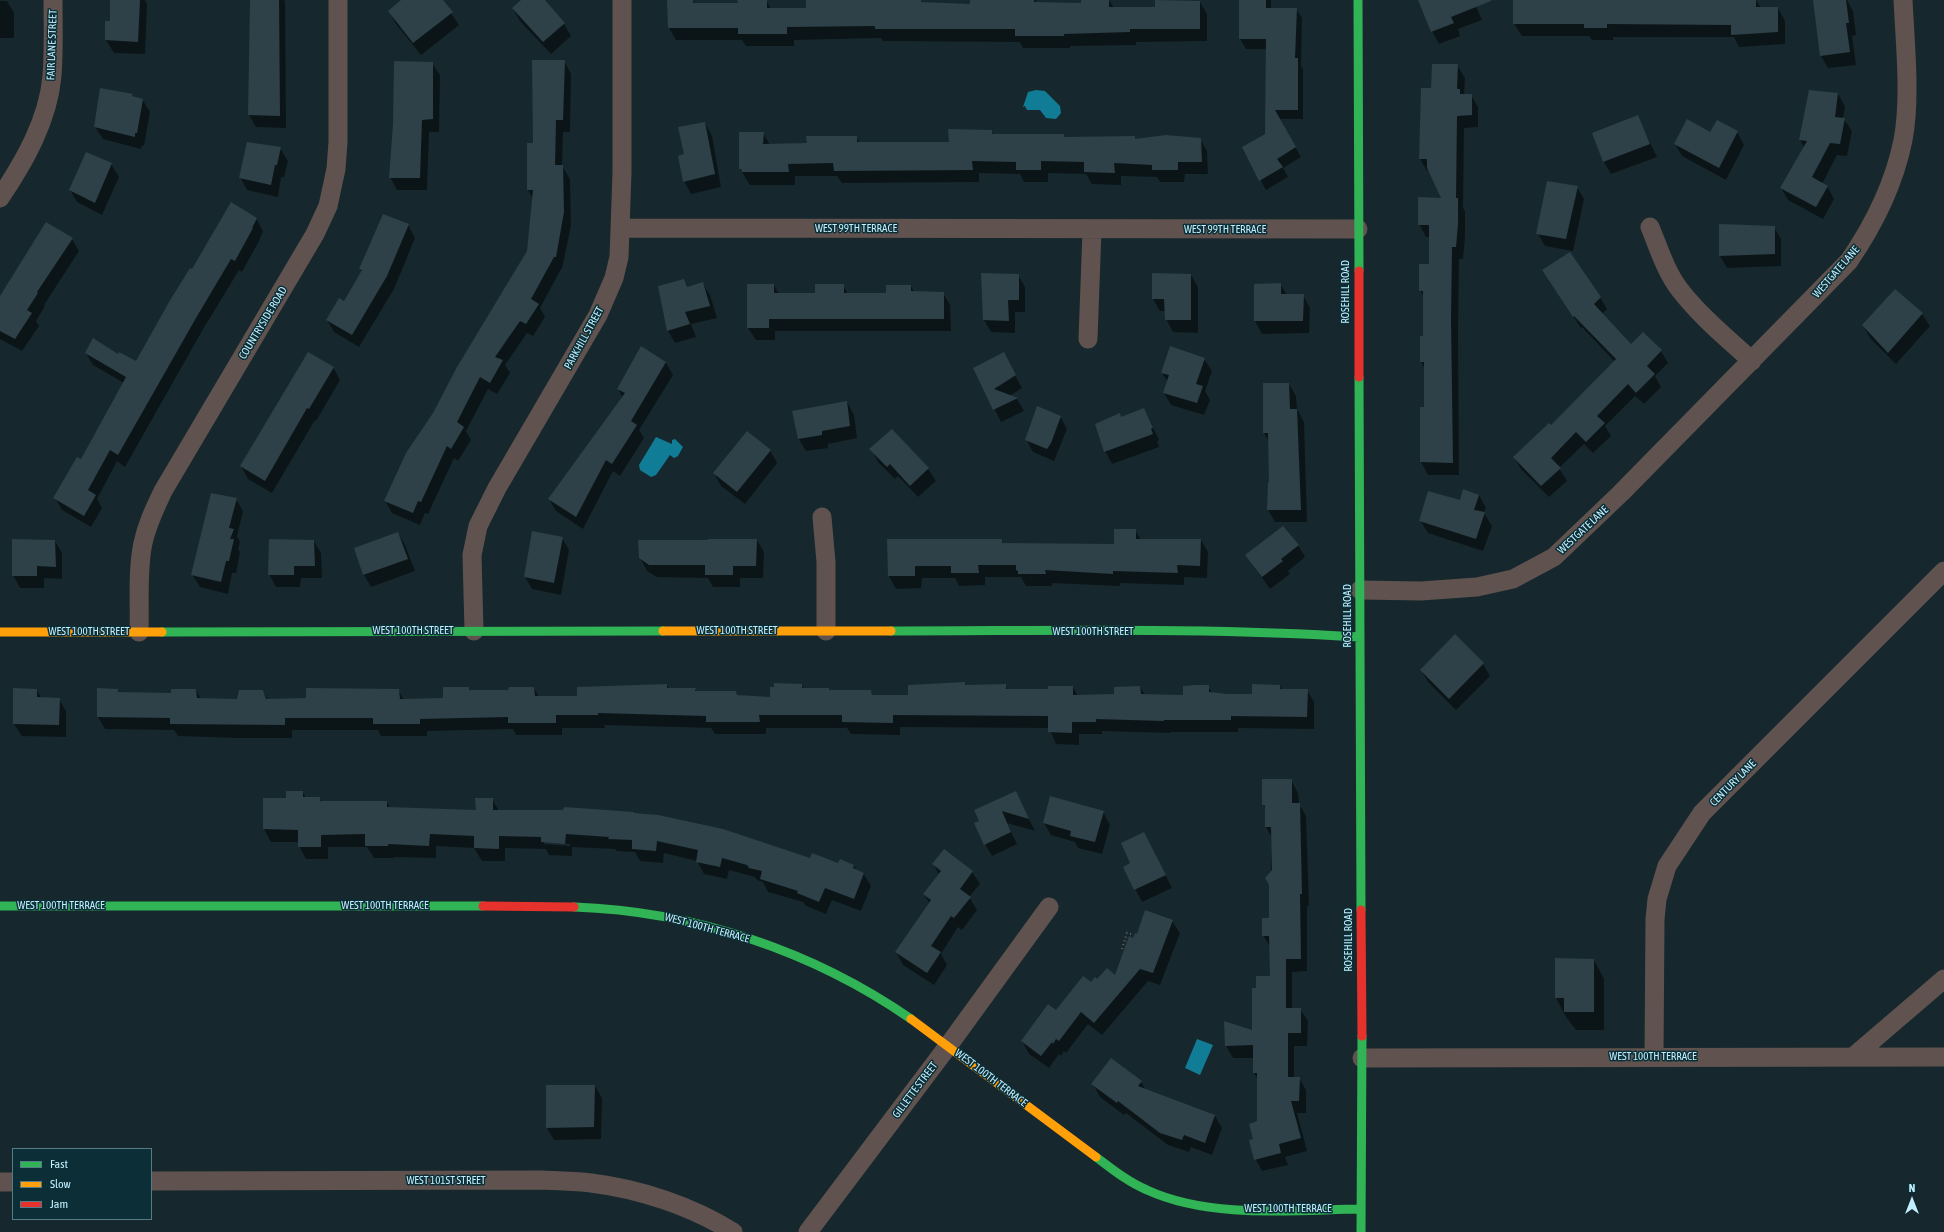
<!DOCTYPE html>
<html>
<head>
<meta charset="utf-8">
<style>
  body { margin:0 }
  #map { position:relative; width:1944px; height:1232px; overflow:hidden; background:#16282d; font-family:"Asap Condensed",sans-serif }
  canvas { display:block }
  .legend { position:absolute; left:12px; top:1148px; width:140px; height:72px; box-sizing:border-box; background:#0c2e37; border:1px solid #547b87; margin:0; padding:5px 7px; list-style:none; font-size:12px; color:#c1effe }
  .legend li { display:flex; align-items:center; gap:8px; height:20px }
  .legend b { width:20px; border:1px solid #547b87 }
  .north { position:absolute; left:1892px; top:1180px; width:40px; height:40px; -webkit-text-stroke:3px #0c2e37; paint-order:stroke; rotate:0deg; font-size:11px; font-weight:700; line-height:16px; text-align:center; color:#c1effe }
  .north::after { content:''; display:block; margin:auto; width:14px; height:18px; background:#c1effe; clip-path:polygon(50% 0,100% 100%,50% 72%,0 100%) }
</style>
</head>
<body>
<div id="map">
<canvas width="1944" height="1232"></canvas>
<ul class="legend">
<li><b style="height:5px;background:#30b455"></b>Fast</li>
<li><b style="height:5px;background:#ff9f0a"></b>Slow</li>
<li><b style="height:5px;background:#e5322d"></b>Jam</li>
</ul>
<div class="north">N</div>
</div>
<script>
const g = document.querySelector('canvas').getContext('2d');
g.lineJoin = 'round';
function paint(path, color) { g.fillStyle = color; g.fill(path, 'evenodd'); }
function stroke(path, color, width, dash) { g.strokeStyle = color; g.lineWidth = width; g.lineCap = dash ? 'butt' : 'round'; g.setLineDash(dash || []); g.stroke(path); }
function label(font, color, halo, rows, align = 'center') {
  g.font = font + ' "Asap Condensed",sans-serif'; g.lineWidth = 3; g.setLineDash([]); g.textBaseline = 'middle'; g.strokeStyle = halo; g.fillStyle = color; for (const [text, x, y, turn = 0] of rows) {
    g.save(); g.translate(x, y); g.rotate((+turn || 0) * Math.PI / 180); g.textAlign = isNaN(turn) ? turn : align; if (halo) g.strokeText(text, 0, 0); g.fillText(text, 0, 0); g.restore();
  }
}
const water = new Path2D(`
  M1036,90L1045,91L1060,106L1061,113L1056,119L1046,118L1040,110H1027L1025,106L1023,107L1028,92Z
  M656,437L672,444V440L675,439L683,447L678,456L674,458L670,455L656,475L651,477L640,470L639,465Z
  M1197,1039L1213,1045L1200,1075L1185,1068Z`);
const shadow = new Path2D(`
  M111,0H145L147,4L145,54L114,53L106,40V22H111Z
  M251,0H284L285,2L286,128L256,127L249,115Z
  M402,0H442L459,25L421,55L396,24L389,11Z
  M522,0H543L564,24L571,36L551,54L520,21L513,9Z
  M668,0H693L695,4H739L738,0H766L771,9H807V0H920L922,3L971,5V0H1035L1037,3L1083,4L1084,0H1109L1114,8H1156L1200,2L1207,14V41L1136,42V45L1070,46V48H1023L1020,42L883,41L881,38L794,40V46H746L742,40H676L669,28Z
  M1240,0H1271V9H1296L1302,18L1301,66L1303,69V119H1279L1301,157L1283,168L1288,177L1266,190L1243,147L1266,134L1267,49H1246L1240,39Z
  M1419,0H1473L1482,20L1458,29L1460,36L1439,44L1432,31Z
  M1514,0H1756L1761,8H1778L1785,21V44L1739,47L1734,37H1613V40H1592L1589,36H1522L1514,24Z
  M1829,0H1847L1853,11L1856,35L1852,36L1856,65L1828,68L1821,56Z
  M0,1H7L14,13V38H0Z
  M564,61L571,74L570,132H563L562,166L570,179L571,225L562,269H561L540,308L545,317L533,336L527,333L505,365L510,373L497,394L488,389L466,431L471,440L458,461L454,458L428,514L425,513L420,525L392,513L385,501L528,251L533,199L528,190L534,144Z
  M432,63L440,75L439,132H429L427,190H397L390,177L394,124Z
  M1457,65L1465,78L1464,95H1471L1478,107V127L1464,128L1463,208L1465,211V237L1463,259H1459L1458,332L1459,475H1428L1421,462V408H1425V369L1421,362L1424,337V297L1420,290L1430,265V237H1426L1419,224L1442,199L1429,171H1427L1420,159L1432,89Z
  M1810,91L1838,94L1845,106L1843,118L1852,131L1847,156L1837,155L1822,184L1827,186L1834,199L1823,219L1788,200L1781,188L1804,147L1800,140Z
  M132,95L134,98L142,99L150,112L144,146L142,145L141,149L103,139L95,127Z
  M1637,116L1657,157L1611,174L1604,162Z
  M705,123L712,136L721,187L691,194L684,181L685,155Z
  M991,131L994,135H1063L1065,138L1134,137L1136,140L1200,139L1207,151L1208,174H1185L1184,182H1160L1157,177L1121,176V185L1092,184L1086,174L1048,173V182H1024L1020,174L979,173V182L842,183L837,176H795V185H750L740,169L763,133L770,145L808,144L856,137L860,143H950Z
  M1737,132L1744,145L1726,180L1682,156L1675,144Z
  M280,148L288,161L284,177H281L278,197L247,190L240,177Z
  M111,164L119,177L102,215L77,202L70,190Z
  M1577,187L1584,199L1573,251L1545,246L1538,234Z
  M256,218L263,231L259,241L242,272L239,270L202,331L125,467L117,461L97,499L102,508L91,527L62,510L55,498L81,461L124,383L93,365L86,353L118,355L137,363L192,270Z
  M408,225L415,238L394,289L359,347L334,332L327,320L345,303L362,272L360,269Z
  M1720,225L1774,227L1781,239V266L1727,268L1720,256Z
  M72,239L79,251L44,305L45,306L36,321L39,326L22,351L0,339V299Z
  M1018,275L1025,287V312H1015V333L991,332L984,320Z
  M1191,275L1198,287V333L1173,332L1166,319V311H1160L1153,299Z
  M684,281L688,288L702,283L710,295L717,318L691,324L696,337L675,343L668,331L659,287Z
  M1550,282L1600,297L1607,309L1602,314L1631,345L1643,333L1661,351L1668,363L1655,376L1661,387L1644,404L1635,396L1605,426L1611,436L1593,453L1584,444L1559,468L1567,481L1549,497L1521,469L1514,457L1551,426L1615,362L1582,327L1581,328Z
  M1280,284L1287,295H1303L1310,308L1309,333L1262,334L1255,321V285Z
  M748,285H774L779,294H816L843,285L848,294H887L911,286L914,292L943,293L950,305L951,331H775V340H756L748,328Z
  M1922,314L1930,326L1896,364L1870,338L1863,325Z
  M642,348L666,363L673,375L639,430L644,438L620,476L613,471L583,529L556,511L549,499L623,398L618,389Z
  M1204,359L1212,371L1205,391L1210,400L1204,415L1171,405L1164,393L1168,382L1162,373Z
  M1010,366L1022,388L1009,396L1017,399L1024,411L1001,422L974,368Z
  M333,367L340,380L316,421L315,420L272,493L248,479L241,466Z
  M1289,384L1296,396L1297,409L1304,422L1307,522H1275L1268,510L1270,484V443L1264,433Z
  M847,402L854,415L857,438L828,444V448L806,451L798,438Z
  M1144,409L1159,440L1157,442L1159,447L1112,464L1105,451L1121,418Z
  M1060,416L1067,429L1054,461L1033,452L1026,439Z
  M892,431L928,469L936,481L918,497L898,476L895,479L878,462L871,449Z
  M770,450L777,463L745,504L721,486L714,473Z
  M1479,495L1486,508L1484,513L1492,526L1483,551L1428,533L1420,520L1460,501Z
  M236,499L243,511L237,536L240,542L238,549L240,552L236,573H232L228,594L200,587L192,574Z
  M1135,530L1141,540H1201L1208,552L1207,578L1184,577V585L1120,583V586L1052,583V586H1026L1021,577H985V585L959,586L955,578H922L921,588L896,589L889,576L888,540H1001L1004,544L1115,545Z
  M398,533L405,545L415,571L371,587L364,575L355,549Z
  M562,538L569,550L561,595L532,589L525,577Z
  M757,540L764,552L763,578H740V587H713L708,578L657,577L647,571L640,558Z
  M55,541L62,553V579L44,578V588H20L13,575Z
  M314,541L321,553L322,578H301L300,587H276L269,574Z
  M1298,545L1305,557L1288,571L1290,574L1270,589L1246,555Z
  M1483,664L1490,676L1456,710L1428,682L1421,670Z
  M965,683L966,686L1005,685L1008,690H1049L1073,687L1078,696L1115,695L1140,687L1145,695L1184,696L1208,686L1212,693L1227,695H1253L1280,686L1282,690H1307L1314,702V729L1238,728V732H1170V733L1102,731V734H1079V745L1056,744L1049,728L900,727V735L851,734L847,728H766V734H715L711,728L604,725L605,728H562V735H516L513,729L427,731V736H381L378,730H292V738H237L178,736L174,730L105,729L98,717L118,690L119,693L172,694L196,690L201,699L237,700L263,691L268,700L307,699L398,690L404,700L444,699L469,688L470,691H509L534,688L539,697H578L667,685L669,689H695L697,692H736L738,696L771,698L802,685L804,689H829L830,691H871L873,696H909Z
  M37,690L41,698L59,699L66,711V737L22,736L14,724Z
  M1263,780H1291L1298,793L1299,804L1306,816L1309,906H1307V971L1292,972V1009H1300L1308,1021L1307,1046H1294V1078H1299L1306,1090V1113H1297L1307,1151L1285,1157L1288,1165L1262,1171L1255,1158L1254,1139L1258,1122V1080L1254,1073V1058H1233L1226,1046L1253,1032L1257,989L1271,977L1270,947L1263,935L1270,919L1272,838L1266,827Z
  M303,792L306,798H319L322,802H387L390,808L477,811L492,799L499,811L635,814L811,860L854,866L857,871L863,873L871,886L861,911L832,900L826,914L806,906L803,902L768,892L763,882L757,880L755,877L729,870L727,879L704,874L697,861L664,853L663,863L640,861L635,852L617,851L615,849L572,847V856L549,855L546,849L505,848V861H482L474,848L436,846V858L394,857V858H374L367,847H328V859H306L299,846V842H271L264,829V799H287ZM544,842L570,844V846L544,844Z
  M1015,792L1035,831L1007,823L1017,844L992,856L985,844L981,821Z
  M1103,812L1110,825L1102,854L1078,848L1075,842L1051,835L1044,823Z
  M1151,846L1172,888L1142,902L1124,867L1131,864Z
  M933,864L972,872L980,884L969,897L977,910L962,930L958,927L941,954L947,965L934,985L903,965L896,952L930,904L924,894L939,874Z
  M1172,921L1180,933L1160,985L1148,981L1102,1035L1088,1024L1066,1053L1064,1051L1061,1056L1059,1054L1049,1068L1029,1054L1022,1041L1091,984L1115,976L1134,939L1137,935Z
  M1556,959L1594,960L1604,979V1030H1576L1566,1017L1556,998Z
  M1141,1082L1145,1089L1215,1116L1222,1128L1212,1155L1191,1147L1189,1152L1168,1145L1126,1113L1124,1115L1100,1097L1093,1084Z
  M595,1086L602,1098L601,1139L554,1140L547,1128Z`);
const building = new Path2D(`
  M110,0H140L138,42L105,40V21H110Z
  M250,0H279L280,116L248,115Z
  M401,0H443L453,12L413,43L388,11Z
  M521,0H545L565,23L543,42L512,8Z
  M667,0H693V3H738L737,0H767V8H806V0H921V2L970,4V0H1034V2L1081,3V0H1109V7H1155V0L1200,1V29H1130V32L1064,34V36H1015V29H875V26L787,27V34H738V28H668Z
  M1239,0H1266V8H1297L1295,58H1298V110H1275L1296,147L1277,159L1283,167L1259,181L1242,147L1265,134L1266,39H1239Z
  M1418,0H1491V1L1451,17L1454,23L1431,32Z
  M1513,0H1756V7H1778V32L1731,35V25L1607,24V28H1584V24H1513Z
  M1813,0H1846L1849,23H1846L1850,52L1820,56Z
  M532,60H565L563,120H556L555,165H563L564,212L556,257H554L531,299L539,304L526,324L520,321L495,357L503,360L490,383L480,377L457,422L464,427L451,449L447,446L421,502L418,501L413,513L384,501L406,453L433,413L457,367L527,251L533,190H527V143H533Z
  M394,61L433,62V119L422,120L420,178H389L393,124Z
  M1432,64H1458L1457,89H1460V94H1472V115L1457,116L1456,198H1458V224L1456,247H1452L1451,319L1453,463L1420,462V407H1424V362H1420V336H1423V291H1419V264H1429V225H1418V197L1441,198L1427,168V159H1419L1421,88H1431Z
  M100,88L133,94L132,96L143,99L137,133H135V137L94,127Z
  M1809,90L1838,93L1835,117L1845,118L1840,144L1830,143L1812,177L1828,186L1816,207L1780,188L1807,141L1799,140Z
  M1638,115L1650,144L1603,162L1592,133Z
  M1687,119L1710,132L1717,120L1738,131L1719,168L1674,144Z
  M705,122L715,174L683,182L678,156L684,154L678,127Z
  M948,129L992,130V134H1064V137L1135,136V139L1166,135L1201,138L1202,162H1178V170H1152V165L1114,163L1115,173L1084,172V162L1041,161V170H1016V162L972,161L973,170L834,171L833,163L788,164L789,172H742L741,169H739V132H764L763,144L807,143L806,136H857V142H949Z
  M247,142L281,147L277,165H275L271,185L239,178Z
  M86,152L112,163L95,203L69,190Z
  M1547,181L1578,186L1566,239L1536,234Z
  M231,202L257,218L252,228H253L235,261L231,259L196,318L118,455L110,450L88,490L96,495L84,516L53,498L77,457L81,459L126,377L85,353L93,338L118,354L119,352L136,361L169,302L190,268L192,269Z
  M383,214L409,224L387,276L352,335L326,320L339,298L344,301L362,270L359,269Z
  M46,222L73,238L37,292L38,293L27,310L32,313L15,339L0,331V296Z
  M1719,224L1775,226V254L1719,256Z
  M1570,252L1601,297L1594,304L1631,344L1643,332L1662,350L1647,366L1655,374L1636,393L1628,384L1597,416L1605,423L1586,442L1576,432L1551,458L1561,468L1541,486L1513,457L1549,423L1551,425L1616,359L1574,316L1573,317L1542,270Z
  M981,273L1019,274V300H1008L1009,321L983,320Z
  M1152,273L1191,274V320H1165L1164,299H1152Z
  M684,279L687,287L703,282L710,306L685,312L690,324L667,331L658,286Z
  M1281,283V294H1304L1303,321H1254V284Z
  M747,284H774V293H815V284H844V293H886V285H911V291L944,292V319H769V328H747Z
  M1895,289L1923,313L1888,353L1862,325Z
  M641,346L666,362L631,421L637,425L612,464L606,460L576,517L548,499L625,393L617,389Z
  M1170,346L1205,358L1196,384L1203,386L1197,403L1163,393L1169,375L1161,373Z
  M308,352L334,367L309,409L307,408L265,481L240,466Z
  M1004,352L1016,375L994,389L1018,398L993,410L973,368Z
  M1263,383H1289L1290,409H1297L1301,510H1267L1268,482H1269L1268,433H1263Z
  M847,401L850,426L822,431V435L798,439L792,411Z
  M1037,406L1061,416L1051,443L1047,449L1025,440Z
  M1144,408L1153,428L1151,429L1153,434L1104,452L1095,424L1120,413L1121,417Z
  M892,429L929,468L910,486L890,464L887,467L869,449Z
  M747,431L771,450L737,492L713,473Z
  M1463,489L1479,495L1474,510L1485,512L1476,539L1419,521L1428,491L1460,500Z
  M211,493L237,498L229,528L234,529L230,539H234L229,561H226L221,582L191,575Z
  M1283,526L1299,545L1281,559L1283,561L1262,577L1245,555Z
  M1114,529H1136V539H1201L1200,566L1177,565L1178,573L1113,571V574L1045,570L1046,574H1018V571L1016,570V565H978L979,573H951V566H915V576H888L887,539H1002V543L1114,544Z
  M532,531L563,537L554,583L524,577Z
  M398,532L408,559L363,575L354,548Z
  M12,539L55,540L56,567L37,566V576H12Z
  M269,539L314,540L315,566H294V575H268Z
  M708,539H757L756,566H733V575H705V565H649L639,558L638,540H708Z
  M1455,634L1484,663L1449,699L1420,670Z
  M965,682V685L1006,684V689H1048V686H1073V695L1114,694V687L1140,686L1141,694L1183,695V686L1195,685H1209V692L1227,694H1252V684L1280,685V689H1308L1307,717L1231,716V720H1164V721L1096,719V722H1072V733L1048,732V716L893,715V723L842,722V715H759L760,722H706V716L598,713V715H556V723H508V717L420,719V724H373V718H285V725L170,724V718L97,717V688L118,689V692L171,693V689H196L197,698L237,699L239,690H263L266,699L306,698V688L399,689L400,699L443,698V687H469V690H508L509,687H534L535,696H577V687L667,684V688H696L695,691H736L737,695L770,697V687H774V683L802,684V688H829V690H871L872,695H908V685Z
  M13,688L37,689V697L60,698L59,725L13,724Z
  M1262,779H1292V803H1300L1302,894H1300L1301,959H1286V1008H1301V1033H1288V1077H1300L1299,1101H1291L1301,1138L1279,1144L1281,1153L1254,1160L1249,1140L1253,1139L1249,1124L1257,1121V1073H1253V1045L1225,1046L1224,1021L1252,1030V988H1256V976H1270L1269,936H1262V918H1269V885L1265,878L1272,870L1271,827H1265V805H1262Z
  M286,791H303V797H320V801H387V807L476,810L475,798H493V810H563L564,807L634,812V813L658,815L723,829L810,858L812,853L838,863L840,859L854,865L853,868L864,873L854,899L825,888L819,902L797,893L798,891L760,879L762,871L749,868L747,865L722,858L720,867L696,862L698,850L657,841L656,851L632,849V840L608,839L609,837L566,834L565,844L541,842V837L499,836V849L474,848V836L430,834L429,846L388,844V846H365V834L321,835V847H298V830L263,829V798H286Z
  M1016,791L1029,819L1002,811L1011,832L984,845L974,823L979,821L974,810Z
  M1050,796L1104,811L1095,842L1070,836L1071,831L1043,823Z
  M1144,832L1166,875L1134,890L1123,867L1130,863L1121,843Z
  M944,849L973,871L960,889L971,897L954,918L951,916L931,946L941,952L927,973L895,952L931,900L923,894L941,871L932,864Z
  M1145,910L1173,920L1153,973L1140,969L1094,1023L1081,1012L1059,1041L1056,1039L1053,1044L1052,1042L1041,1056L1021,1041L1048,1004L1056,1010L1083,976L1091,982L1095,977L1097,979L1107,968L1115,975L1129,936L1133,938L1135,933L1137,934Z
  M1555,958L1594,959V1012H1564V998H1555Z
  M1111,1058L1142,1081L1138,1086L1215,1115L1205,1143L1184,1135L1182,1140L1160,1133L1118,1101L1117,1103L1091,1084Z
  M546,1085H595L594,1127L546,1128Z`);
const path = new Path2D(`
  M1122,949L1127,933L1134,935`);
const street = new Path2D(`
  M0,198C24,162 48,121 52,76C54,51 53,25 53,0
  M1650,227C1659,249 1666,272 1680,290C1701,317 1728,339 1752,361
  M621,228L1358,229
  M1088,339L1092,230
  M822,517L826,562V631
  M1360,590L1421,591L1477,587L1513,579L1554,557L1621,493L1849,261C1875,223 1894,185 1903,140C1911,99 1905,42 1903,0
  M474,631L472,555L478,526L497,488L598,315L614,278L619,257L622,173V0
  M139,632C140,603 137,571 143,543C147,524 155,508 163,491L315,234L328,206L336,169L338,142V0
  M1654,1057L1655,919L1657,899L1667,866L1702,813L1944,571
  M1853,1057L1944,979
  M1362,1058L1944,1057
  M151,1181L542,1180C558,1181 575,1181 591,1183C640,1189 691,1206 733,1232
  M0,1182H13
  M808,1232L948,1046L1049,907`);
const fast = new Path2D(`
  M1358,0L1359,271
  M1359,377L1361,910
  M891,631C1047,631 1204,627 1360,637
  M162,632L663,631
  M0,906H483
  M574,907C694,911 813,951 911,1019
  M1096,1157C1112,1169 1128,1182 1147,1190C1210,1219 1293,1210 1361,1209
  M1361,1232L1362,1036`);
const slow = new Path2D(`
  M663,631H891
  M0,632H162
  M911,1019L1096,1157`);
const jam = new Path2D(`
  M1359,271V377
  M483,906L574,907
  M1361,910L1362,1036`);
const streetNames = [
  ["FAIR LANE STREET",52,45,-88],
  ["WEST 99TH TERRACE",856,229],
  ["WEST 99TH TERRACE",1225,230],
  ["WESTGATE LANE",1836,272,-49],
  ["ROSEHILL ROAD",1346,292,-90],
  ["COUNTRYSIDE ROAD",263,323,-59],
  ["PARKHILL STREET",584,338,-61],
  ["WESTGATE LANE",1583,530,-43],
  ["ROSEHILL ROAD",1348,616,-90],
  ["WEST 100TH STREET",413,631],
  ["WEST 100TH STREET",737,631],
  ["WEST 100TH STREET",89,632],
  ["WEST 100TH STREET",1093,632],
  ["CENTURY LANE",1733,783,-45],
  ["WEST 100TH TERRACE",61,906],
  ["WEST 100TH TERRACE",385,906],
  ["WEST 100TH TERRACE",707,928,15],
  ["ROSEHILL ROAD",1349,940,-90],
  ["WEST 100TH TERRACE",1653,1057],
  ["WEST 100TH TERRACE",991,1078,37],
  ["GILLETTE STREET",915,1090,-53],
  ["WEST 101ST STREET",446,1181],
  ["WEST 100TH TERRACE",1288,1209]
];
paint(water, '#117c95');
paint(shadow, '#0007');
paint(building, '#2e4048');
stroke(path, '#5d5b5a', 2.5, [1, 3]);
stroke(street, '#60524e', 19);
stroke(fast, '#30b455', 9);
stroke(slow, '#ff9f0a', 9);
stroke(jam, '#e5322d', 9);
label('11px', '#c1effe', '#0c2e37', streetNames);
</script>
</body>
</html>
